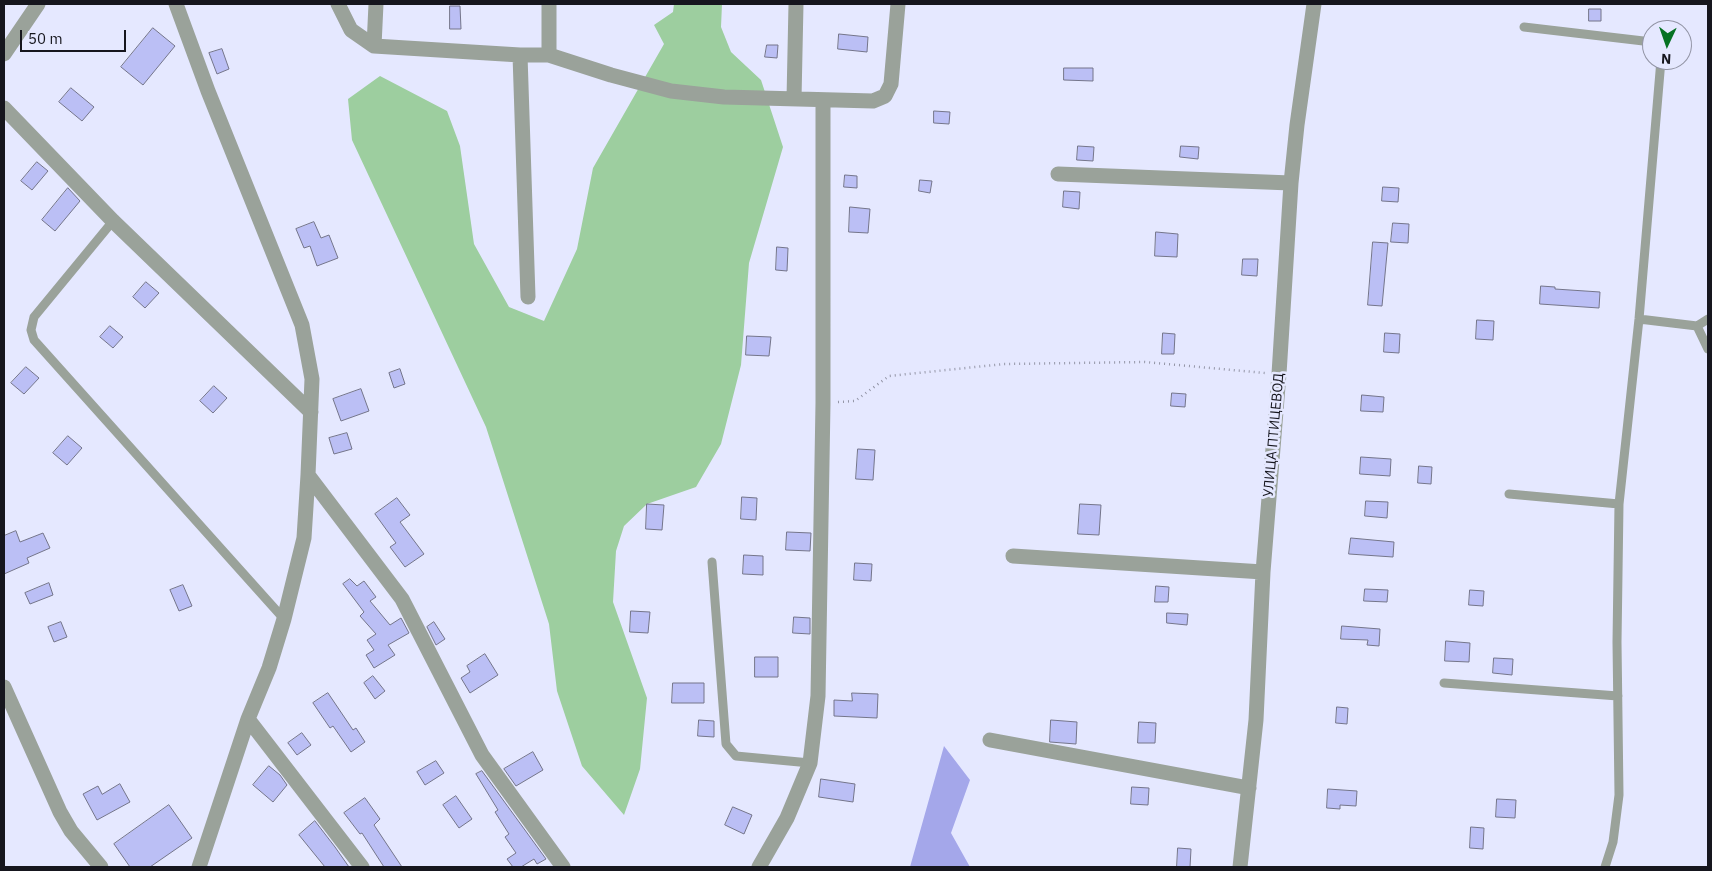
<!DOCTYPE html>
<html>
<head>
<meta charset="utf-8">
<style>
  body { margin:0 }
  #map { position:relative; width:1712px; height:871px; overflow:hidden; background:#e5e8ff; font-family:"IBM Plex Sans",sans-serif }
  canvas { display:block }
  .frame { position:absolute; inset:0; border:5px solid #16161e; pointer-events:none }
  .north { position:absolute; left:1642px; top:20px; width:50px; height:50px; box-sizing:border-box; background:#e5e8ff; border:1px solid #9294a5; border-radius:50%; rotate:183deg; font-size:14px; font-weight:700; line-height:20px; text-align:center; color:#16161e }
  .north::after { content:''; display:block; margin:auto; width:18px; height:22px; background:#067223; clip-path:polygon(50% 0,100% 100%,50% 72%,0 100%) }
  .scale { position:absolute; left:20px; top:30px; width:106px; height:22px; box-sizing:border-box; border:2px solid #16161e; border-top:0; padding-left:6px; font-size:15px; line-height:18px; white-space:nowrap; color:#16161e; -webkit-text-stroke:4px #e5e8ff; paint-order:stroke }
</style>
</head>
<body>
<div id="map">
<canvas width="1712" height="871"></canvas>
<div class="frame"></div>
<div class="north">N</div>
<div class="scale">50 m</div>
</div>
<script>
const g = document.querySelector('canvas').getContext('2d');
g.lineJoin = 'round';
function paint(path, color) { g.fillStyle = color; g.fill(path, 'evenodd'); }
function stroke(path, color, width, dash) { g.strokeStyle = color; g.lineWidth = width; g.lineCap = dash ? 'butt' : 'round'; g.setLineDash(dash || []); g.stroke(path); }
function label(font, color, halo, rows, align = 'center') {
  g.font = font + ' "IBM Plex Sans",sans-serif'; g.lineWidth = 5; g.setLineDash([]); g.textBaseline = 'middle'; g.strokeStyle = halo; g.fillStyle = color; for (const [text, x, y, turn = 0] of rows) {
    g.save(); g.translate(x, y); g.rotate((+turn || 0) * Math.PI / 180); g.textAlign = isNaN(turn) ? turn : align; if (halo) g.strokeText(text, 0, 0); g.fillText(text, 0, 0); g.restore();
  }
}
const green = new Path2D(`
  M674,4H722L721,27L731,52L761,80L783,147L749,263L741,365L721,444L696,487L647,504L624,526L616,551L613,602L647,698L640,769L624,815L582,766L557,691L549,624L486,427L352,140L348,99L380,76L447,111L460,146L474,244L509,307L544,321L577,249L593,168L664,44L654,25L673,12Z`);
const water = new Path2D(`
  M944,746L970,780L951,833L970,867H910Z`);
const building = new Path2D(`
  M450,6H460L461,29H450Z
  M1589,9H1601V21H1589Z
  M153,28L175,46L143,85L121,67Z
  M839,34L868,37L867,52L838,49Z
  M767,45H778L777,58L765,57Z
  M222,49L229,69L217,74L209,53Z
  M1064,68H1093V81L1064,80Z
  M71,88L94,107L82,121L59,102Z
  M934,111L950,112L949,124L934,123Z
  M1078,146L1094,147L1093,161L1077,160Z
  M1181,146L1199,147L1198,159L1180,157Z
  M37,162L48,171L32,190L21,181Z
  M845,175L857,176V188L844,187Z
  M920,180L932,181L930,193L919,191Z
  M1383,187L1399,188L1398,202L1382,201Z
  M68,188L80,201L55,231L42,220Z
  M1064,191L1080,192L1079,209L1063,207Z
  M850,207L870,209L868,233L849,232Z
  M314,222L321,238L329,235L338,258L317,266L310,246L304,248L296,229Z
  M1393,223L1409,224L1408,243L1391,242Z
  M1156,232L1178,234L1177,257L1155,256Z
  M1373,242L1388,243L1382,306L1368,305Z
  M777,247L788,248L787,271L776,270Z
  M1243,259H1258L1257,276L1242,275Z
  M146,282L159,293L145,308L133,297Z
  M1541,286L1555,287V289L1600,292L1599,308L1540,304Z
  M1477,320L1494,321L1493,340L1476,339Z
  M110,326L123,337L113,348L100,337Z
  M1163,333L1175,334L1174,354H1162Z
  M1385,333L1400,334L1399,353L1384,352Z
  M747,336L771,337L769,356L746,355Z
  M26,367L39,378L24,394L11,383Z
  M400,369L405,384L394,388L389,373Z
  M214,386L227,398L213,413L200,401Z
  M361,389L369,411L341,421L333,399Z
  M1172,393L1186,394L1185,407L1171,406Z
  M1362,395L1384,397L1383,412L1361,411Z
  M347,433L352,449L334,454L329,438Z
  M68,436L82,448L67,465L53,453Z
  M858,449L875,450L873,480L856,479Z
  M1361,457L1391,459L1390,476L1360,474Z
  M1419,466L1432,467L1431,484L1418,483Z
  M742,497L757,498L756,520L741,519Z
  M397,498L410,515L400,522L424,554L405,567L390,547L396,543L375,514Z
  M1366,501L1388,502L1387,518L1365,516Z
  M647,504L664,505L662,530L646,529Z
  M1080,504L1101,505L1099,535L1078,534Z
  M16,531L20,542L43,533L50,548L27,558L29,563L4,574V536Z
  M787,532L811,533L810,551L786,550Z
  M1351,538L1394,542L1393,557L1349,554Z
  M744,555L763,556V575L743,574Z
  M855,563L872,564L871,581L854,580Z
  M350,579L357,586L364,581L376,597L370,601L390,625L401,618L409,633L388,645L395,655L374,668L366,655L374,650L367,640L376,634L360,616L364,612L343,584Z
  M49,583L53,595L30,604L25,593Z
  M183,585L192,606L179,611L170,590Z
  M1156,586L1169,587L1168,602H1155Z
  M1365,589L1388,590L1387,602L1364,601Z
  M1470,590L1484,591L1483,606L1469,605Z
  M631,611L650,612L648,633L630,632Z
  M1167,613L1188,614L1187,625L1167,623Z
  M794,617L810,618V634L793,633Z
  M61,622L67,637L54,642L48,627Z
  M434,622L445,639L436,645L427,627Z
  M1342,626L1380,629L1379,646L1367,645L1368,640L1341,639Z
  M1446,641L1470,643L1469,662L1445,661Z
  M485,654L498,675L470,693L461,678L470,672L467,666Z
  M755,657H778V677H755Z
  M1494,658L1513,659L1512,675L1493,673Z
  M373,676L385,691L375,699L364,683Z
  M673,683H704V703H672Z
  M328,693L353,730L356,728L365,742L351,752L333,726L330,728L313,703Z
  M852,693L878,694L877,718L834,716V700L852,701Z
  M1337,707L1348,708L1347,724L1336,723Z
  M699,720L714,721V737L698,736Z
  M1051,720L1077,722L1076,744L1050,742Z
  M1139,722L1156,723L1155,743H1138Z
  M302,733L311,745L297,755L288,743Z
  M533,752L543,770L516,786L504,769Z
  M436,761L444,773L425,785L417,772Z
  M269,766L280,775L287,785L273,802L253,785Z
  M482,771L546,859L537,864L534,859L521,867H513L507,859L516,853L505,837L509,834L495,812L498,810L476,774Z
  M821,779L855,784L853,802L819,797Z
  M120,784L130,802L97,820L83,794L98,786L102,794Z
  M1132,787L1149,788L1148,805L1131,804Z
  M1328,789L1357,791L1356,806L1340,805V809L1327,808Z
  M456,796L472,819L459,828L443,805Z
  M365,798L380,819L374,825L402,867H384L362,833L360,834L344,813Z
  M1497,799L1516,800L1515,818L1496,817Z
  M169,805L192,838L150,867H130L114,844Z
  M733,807L752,815L744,834L725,825Z
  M315,821L335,847L349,867H325L299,835Z
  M1471,827L1484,828L1483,849L1470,848Z
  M1178,848L1191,849L1190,867H1177Z`);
const path = new Path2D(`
  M838,402L855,401L889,376L1004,364L1145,362L1265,373`);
const service = new Path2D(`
  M1524,27L1652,42
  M113,221L34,317L31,330L34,340L284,619
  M1639,319L1697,326L1708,349
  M1697,326L1708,319
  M1509,494L1619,504
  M712,562L726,744L736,756L810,763
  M1444,683L1618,696
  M1605,867L1613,842L1619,795L1617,642L1619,504L1639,319L1661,60`);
const minor = new Path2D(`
  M176,4L208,91L302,325L312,379L308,475L304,538L284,619L269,668L248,719L199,867
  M338,4L351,30L374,46L520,55H549L611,75L671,91L724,97L873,101L885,96L891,84L898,4
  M374,46L376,4
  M4,54L38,4
  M520,55L528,297
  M549,55V4
  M794,99L796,4
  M4,108L113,221L311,412
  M1058,174L1291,183
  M308,475L402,599L482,755L563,867
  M1013,556L1263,572
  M4,687L60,812L71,831L101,867
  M248,719L362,867
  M990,740L1249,788
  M759,867L787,818L810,763L818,696L823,403V101
  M1240,867L1256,720L1263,572L1279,374L1291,183L1297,125L1314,4`);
const streetNames = [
  ["УЛИЦА ПТИЦЕВОД",1274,435,-85]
];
paint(green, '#9dce9f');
paint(water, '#a4a7ea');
paint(building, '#bbbff5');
stroke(building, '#74758a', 1);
stroke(path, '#9496a7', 2.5, [1, 4]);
stroke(service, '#9aa29a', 9);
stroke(minor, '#9aa29a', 15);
label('14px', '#16161e', '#e5e8ff', streetNames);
</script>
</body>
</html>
